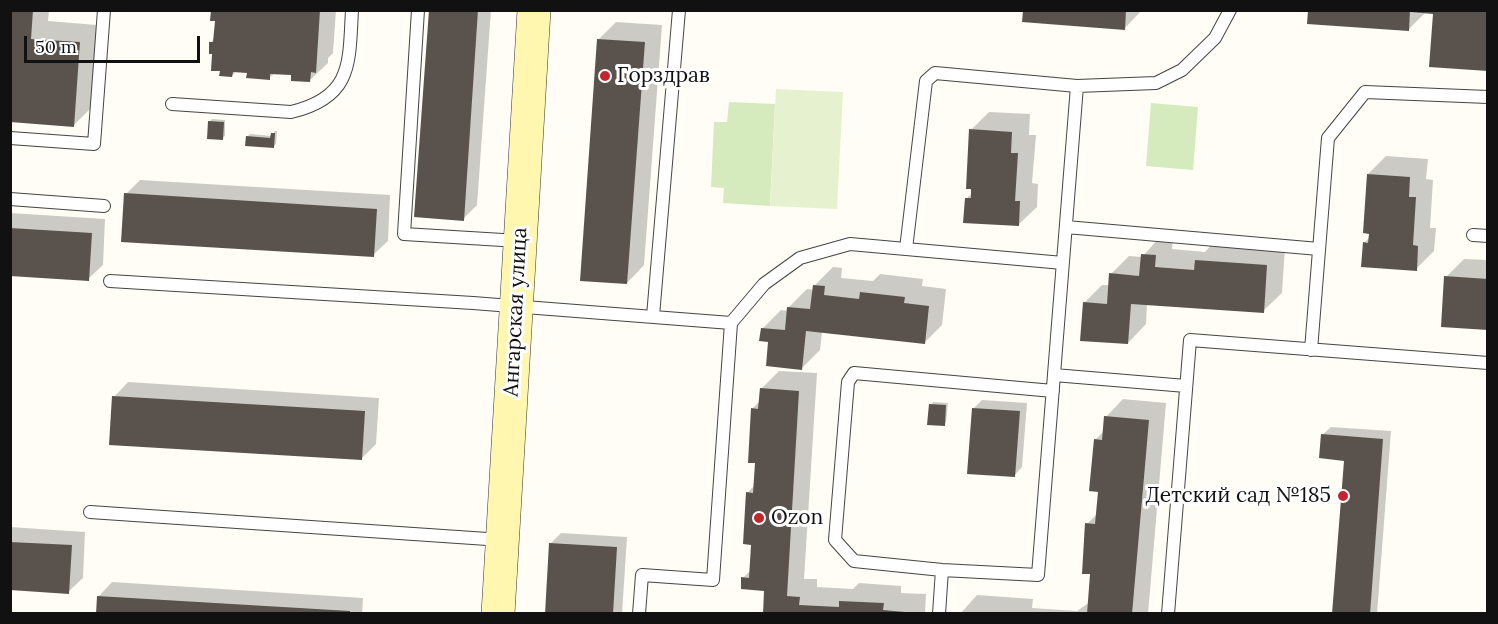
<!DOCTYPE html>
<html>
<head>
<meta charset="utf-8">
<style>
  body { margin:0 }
  #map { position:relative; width:1498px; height:624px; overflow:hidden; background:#fffdf5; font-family:Lora,serif }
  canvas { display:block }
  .frame { position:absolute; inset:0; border:12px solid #111; pointer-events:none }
  .scale { position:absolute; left:24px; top:36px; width:176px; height:27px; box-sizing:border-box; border:3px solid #111; border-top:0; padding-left:8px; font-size:18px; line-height:21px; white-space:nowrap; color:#111; -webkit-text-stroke:4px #fff; paint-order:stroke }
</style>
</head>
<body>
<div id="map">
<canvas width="1498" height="624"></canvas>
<div class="frame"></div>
<div class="scale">50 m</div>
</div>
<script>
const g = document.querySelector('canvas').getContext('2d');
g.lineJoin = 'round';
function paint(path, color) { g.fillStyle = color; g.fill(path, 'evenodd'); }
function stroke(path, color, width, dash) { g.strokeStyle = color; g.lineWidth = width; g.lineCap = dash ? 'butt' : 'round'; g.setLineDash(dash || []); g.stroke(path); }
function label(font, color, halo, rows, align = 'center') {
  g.font = font + ' Lora,serif'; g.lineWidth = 6; g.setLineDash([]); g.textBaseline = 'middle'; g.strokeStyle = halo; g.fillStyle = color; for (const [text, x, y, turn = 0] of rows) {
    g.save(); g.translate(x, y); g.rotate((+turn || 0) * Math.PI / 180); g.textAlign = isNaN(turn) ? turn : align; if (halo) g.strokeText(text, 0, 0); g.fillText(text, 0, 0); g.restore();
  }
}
const green = new Path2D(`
  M729,102L775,104L770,206L723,203L724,188L711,187L714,122H727Z
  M1151,103L1198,107L1193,170L1146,166Z`);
const pitch = new Path2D(`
  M776,89L843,92L837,209L770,206Z`);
const shadow = new Path2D(`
  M10,10H49L48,21L97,25L92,107L74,125Z
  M213,10H336L333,53L328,58V63L310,80L293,74L275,73L269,78L248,71L237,70L232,76L221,70L211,42L215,38L216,20Z
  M430,10H491L477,205L463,219Z
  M1025,10H1142L1124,29Z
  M1310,10H1488L1426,12L1408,30Z
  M616,22L662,25L644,265L627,283L598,40Z
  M989,112L1030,114L1029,135H1036L1032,183L1038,184L1037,207L1018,225L966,199L972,193L971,130Z
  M212,119L225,120V136L222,138L209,122Z
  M275,131H277L276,144L273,147L247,137L250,134L272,136Z
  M1386,156L1428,159L1426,179L1433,180L1430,228H1436L1434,251L1416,269L1364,243L1370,237L1368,174Z
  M140,180L390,195L388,241L373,255L126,194Z
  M10,213L105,219L103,265L88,279L10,275Z
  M1160,237L1173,238L1172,249L1205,252L1214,242L1285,247L1282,293L1263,311L1147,304L1146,324L1128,343L1084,303L1102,285H1110L1111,274L1129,256L1142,257Z
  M1464,259L1488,260V328L1446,277Z
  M833,267L842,268L841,278L873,281L880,274L923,279L922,286L946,289L942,325L924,343L822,332L820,350L802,368L770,341L762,329L781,310L788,311L789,307L807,289L814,290L815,285Z
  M779,371L817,373L804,579H817V587L853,589L859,583L901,586V593L926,594L925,614H764L766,589L743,578L751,570L753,543L747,493L755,485L756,462L752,409L760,401L761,389Z
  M128,382L379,398L376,444L362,458L114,397Z
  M1123,399L1166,403L1148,614H960L977,595L1033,599L1032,608L1077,611L1090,602L1092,573L1087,524L1098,513L1099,490L1095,440L1105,430L1106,417Z
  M982,400L1027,403L1022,467L1014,476L974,408Z
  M933,402L948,403L946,422L944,424L931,405Z
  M1331,427L1391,431L1377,614H1334L1346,459L1322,435Z
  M10,527L85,532L83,578L68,592L10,589Z
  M561,533L627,537L622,614H546L550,544Z
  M112,582L363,598L362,614H97L98,597Z`);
const building = new Path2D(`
  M10,10H33L31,39L80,42L74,127L10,122Z
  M211,10H320L316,73L311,72L310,82L291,81V75L270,74V80L246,78L247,73L233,72L232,77L219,76L220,71H211L212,54H209V42H213L215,21H210Z
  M429,10H478L464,221L414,217Z
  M1023,10H1126L1125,30L1022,22Z
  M1308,10H1410L1409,31L1307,24Z
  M1411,10H1488V71L1429,67L1433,14L1411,12Z
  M597,39L645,42L627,284L580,281Z
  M208,121L224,122L223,140L207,139Z
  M969,129L1012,132L1011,153H1018L1015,201H1020L1019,226L963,223L965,198H971V189H966Z
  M271,133H275L274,148L245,146L246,136L270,138Z
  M1367,174L1410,177L1409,197H1416L1413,245L1418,246L1417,271L1361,267L1363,242L1368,243L1369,234L1363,233Z
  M124,193L377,209L374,257L121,242Z
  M10,228L92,233L89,281L10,276Z
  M1141,254L1156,255L1155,267L1194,270L1195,260L1267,265L1264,313L1131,304L1128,344L1080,341L1083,302L1107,304L1109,273L1139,276Z
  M1444,276L1488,279V330L1441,327Z
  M813,285L825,286L824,295L859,299L860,292L905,297L904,303L929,306L925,344L806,331L802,370L766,366L768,342L759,341L761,328L785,330L787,307L810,309Z
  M760,388L799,391L787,596L800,597L799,605L839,607V601L884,603L883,610L905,612V614H763L764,591L741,589V577L749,578L751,545L743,544L746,492L753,493L755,463H748L751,408L758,409Z
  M112,396L365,411L362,460L109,445Z
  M929,404L946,405L945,426L927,425Z
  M972,408L1020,411L1015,477L967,474Z
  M1104,416L1149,420L1132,614H1087L1090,574H1082L1085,523L1095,524L1098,492L1089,491L1094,439L1102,440Z
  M1321,434L1383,439L1370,614H1332L1344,461L1319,458Z
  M10,542L72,545L69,594L10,590Z
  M549,543L617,547L613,614H545Z
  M97,596L350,611V614H96Z`);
const lane = new Path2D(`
  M418,10L404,234L519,241
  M172,104L291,112C353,97 349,63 352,10
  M10,138L94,144L104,10
  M10,199L104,206
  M1066,227L1319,249
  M1473,235L1488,236
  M906,249L926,81L935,73L1077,86L1156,83L1182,70L1215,38L1230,10
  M110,281L473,303L731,323L764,284L800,258L850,244L1063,263
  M653,316L679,10
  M1311,350L1328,138L1365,92L1488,97
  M1054,375L1186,386
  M1053,391L854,373L848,382L835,540L854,561L942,570L1038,575L1077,86
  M90,512L502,540
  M639,614L642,575L713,580L731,323
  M939,614L942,570
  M1168,614L1190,340L1488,363`);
const secondary = new Path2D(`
  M498,614L534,10`);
const markers = [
  [605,76,6,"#c4262e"],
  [1343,496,6,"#c4262e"],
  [759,518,6,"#c4262e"]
];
const poiNames = [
  ["Горздрав",617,76],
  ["Детский сад №185",1331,496,"right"],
  ["Ozon",771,518]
];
const streetNames = [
  ["Ангарская улица",516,312,-87]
];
paint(green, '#d5ebbd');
paint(pitch, '#e6f2cf');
paint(shadow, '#0003');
paint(building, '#5a524d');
stroke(lane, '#444', 14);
stroke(secondary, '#333', 34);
stroke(lane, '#fff', 12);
stroke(secondary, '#fff6b0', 33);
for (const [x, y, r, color] of markers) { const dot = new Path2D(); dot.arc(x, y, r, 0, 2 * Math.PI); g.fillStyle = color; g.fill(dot); stroke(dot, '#fff', 2); }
label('21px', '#111', '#fff', poiNames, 'left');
label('21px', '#111', '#fff', streetNames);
</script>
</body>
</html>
